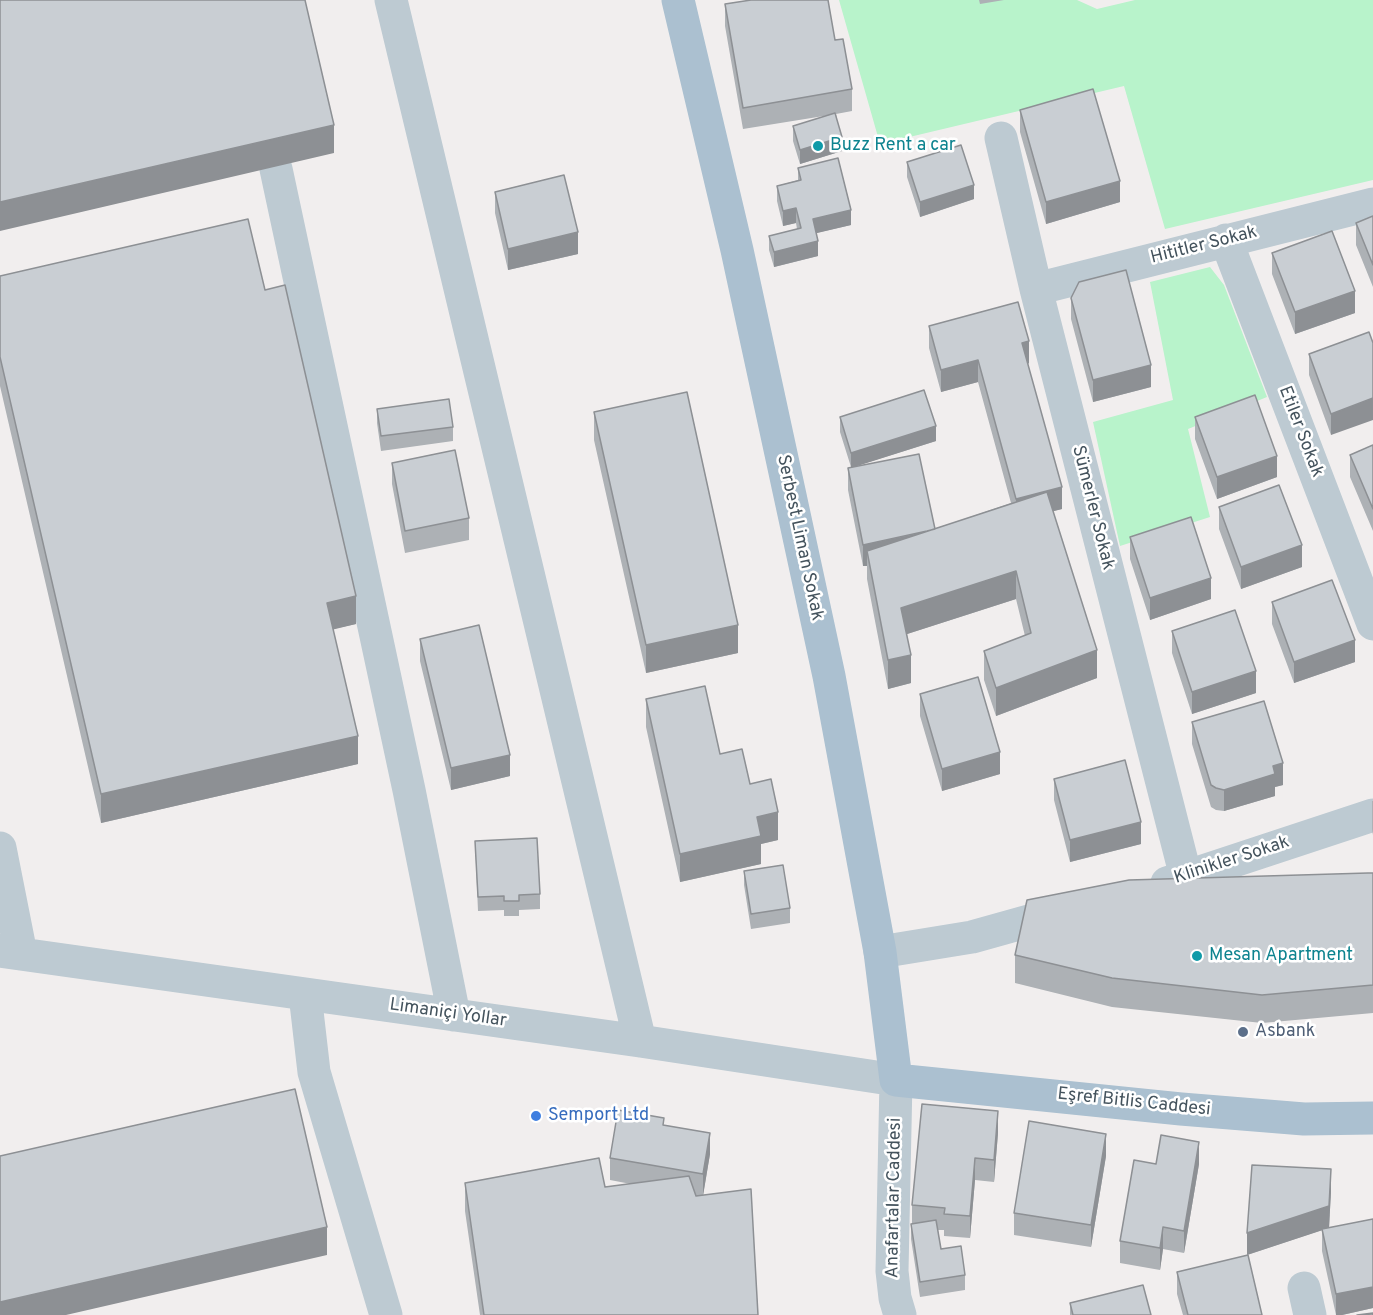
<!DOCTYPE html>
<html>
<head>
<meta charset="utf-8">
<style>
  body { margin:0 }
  canvas { display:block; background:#f1eeee }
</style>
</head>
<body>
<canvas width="1373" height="1315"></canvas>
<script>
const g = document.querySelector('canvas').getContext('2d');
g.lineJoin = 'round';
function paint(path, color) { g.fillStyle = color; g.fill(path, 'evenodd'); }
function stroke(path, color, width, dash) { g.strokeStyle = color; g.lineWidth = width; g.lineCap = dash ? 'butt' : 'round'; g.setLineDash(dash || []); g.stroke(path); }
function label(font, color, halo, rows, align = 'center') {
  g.font = font + ' Overpass,sans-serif'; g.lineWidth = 5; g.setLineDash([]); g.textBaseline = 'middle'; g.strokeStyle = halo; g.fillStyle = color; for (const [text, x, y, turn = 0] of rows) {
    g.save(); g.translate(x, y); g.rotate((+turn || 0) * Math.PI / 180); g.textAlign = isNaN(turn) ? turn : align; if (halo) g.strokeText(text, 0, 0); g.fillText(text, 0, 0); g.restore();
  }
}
const green = new Path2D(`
  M839,0H1077L1097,9L1135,0H1373V180L1165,229L1124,86L880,144Z
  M1210,267L1224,285L1267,397L1188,429L1210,517L1120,546L1093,422L1173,400L1150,282Z`);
const minor = new Path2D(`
  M391,0L640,1041
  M1001,138L1036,289L1186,877
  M276,169L409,790L454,1015
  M1226,240L1373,624
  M1036,289L1373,204
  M0,848L21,954
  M1167,883L1373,815
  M0,951L640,1041L896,1080L892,1271L895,1298L900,1315
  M880,952L972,937L1065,911
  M305,994L314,1072L386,1315
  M1304,1288L1310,1315`);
const major = new Path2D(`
  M678,0L737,250L829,676L880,952L896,1080L1181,1109L1304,1119L1373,1118`);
const wall = new Path2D(`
  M979,0H1004L980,4Z
  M725,4L835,40L852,89V111L836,114L842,151L800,164L793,141V126L830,115L743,129L725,26Z
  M1020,110L1120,202L1046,224L1020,132Z
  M907,162L974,199L920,217L907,177Z
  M798,168L851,225L816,233L818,256L774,267L769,250V236L797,229L796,223L783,226L777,201V186L798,180Z
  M495,192L578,254L508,270L495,213Z
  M1373,216V287L1356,245V223Z
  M1272,253L1355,313L1295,334L1272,274Z
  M0,276L265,290L356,624L333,629L358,764L101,823L0,386Z
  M1071,298L1151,387L1093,402L1071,319Z
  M929,326L1029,363L1028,364L1062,509L1053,511L1097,678L996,716L984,680V651L1025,636L1016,599L907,634L911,683L888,689L867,579V566H863L848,490V468L851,467L840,432V417L936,441L853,467L935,529L1011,503L978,382L941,392L929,348Z
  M1369,332L1331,435L1309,375V354Z
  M377,409L453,427V441L381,451L377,423Z
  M594,412L738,653L646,673L594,440Z
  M1195,417L1277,477L1217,499L1195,439Z
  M1373,445V531L1350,477V455Z
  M392,463L469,518V540L405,553L392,484Z
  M1219,507L1302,567L1241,589L1219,529Z
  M1130,537L1211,599L1150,620L1130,559Z
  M1272,602L1355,662L1294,683L1272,624Z
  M1172,631L1256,693L1192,714L1172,653Z
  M420,639L510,776L451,790L420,661Z
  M920,694L1000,774L942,791L920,716Z
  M646,699L720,754L750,784L778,840L761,844V864L680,882L646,727Z
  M1192,722L1283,785L1275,787V796L1224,811L1216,810L1211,807L1192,744Z
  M1054,779L1141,844L1070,862L1054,800Z
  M1372,801H1373V835L1372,829Z
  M475,841L540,894V909L519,910V916H504V910L478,911Z
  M744,871L790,908V923L751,929L744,885Z
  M1368,873H1373V1013L1262,1023L1112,1007L1015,983V955Z
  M664,1125L710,1154L703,1195L758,1315H480L465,1211V1183L605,1187L631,1184L610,1180V1158Z
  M998,1133L994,1182L975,1180L970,1238L944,1236V1230H938L941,1249L965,1275V1290L920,1297L911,1239V1224H912V1205Z
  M1106,1156L1091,1247L1014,1235V1213Z
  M1156,1164H1199L1184,1253L1163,1249L1160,1270L1120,1263V1241Z
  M1331,1191L1329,1228L1373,1219V1308L1342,1315H1336L1322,1251V1230L1247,1255Z
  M1177,1272L1262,1315H1183L1177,1294Z
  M1070,1303L1151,1315H1070Z`);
const shadedWall = new Path2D(`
  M334,125V153L0,231V202Z
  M842,137V151L800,164V150Z
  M1120,181V202L1046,224V202Z
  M974,185V199L920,217V202Z
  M796,208V223L783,226V211Z
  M851,210V225L813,234V219Z
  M578,232V254L508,270V249Z
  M818,241V256L774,267V252Z
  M1355,291V313L1295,334V312Z
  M1029,341V363L1022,365V343Z
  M978,360V382L941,392V370Z
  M1151,365V387L1093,402V380Z
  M1373,398V420L1331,435V414Z
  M936,426V441L851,468V453Z
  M1277,456V477L1217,499V477Z
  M1062,487V509L1016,521V499Z
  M935,530L867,551V566H863V545Z
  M1302,545V567L1241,589V567Z
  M1016,571V599L901,636V608Z
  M1211,578V599L1150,620V598Z
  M356,596V624L327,631V603Z
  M738,625V653L646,673V645Z
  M1355,640V662L1294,683V662Z
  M1097,650V678L996,716V688Z
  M911,655V683L888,689V660Z
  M1256,671V693L1192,714V692Z
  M358,736V764L101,823V794Z
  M1000,752V774L942,791V769Z
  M510,755V776L451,790V768Z
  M1283,763V785L1275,787V796L1224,811V790L1273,766Z
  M778,812V840L761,844V864L680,882V854L757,817Z
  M1141,822V844L1070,862V840Z
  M998,1111V1133L994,1182V1160Z
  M710,1133V1154L703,1196V1174Z
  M1106,1134V1156L1091,1247V1225Z
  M1199,1142V1164L1184,1253V1231Z
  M975,1158V1180L970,1238V1216Z
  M1331,1169V1191L1329,1228L1247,1255V1233Z
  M327,1227V1255L66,1315H0V1302Z
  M1163,1227V1249L1160,1270V1248Z
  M1373,1287V1308L1342,1315H1336V1294Z`);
const building = new Path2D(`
  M0,0H305L334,125L0,202Z
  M751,0H828L835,40L843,39L852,89L743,108L725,4Z
  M1093,89L1120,181L1046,202L1020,110Z
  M835,113L842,137L800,150L793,126Z
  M961,145L974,185L920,202L907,162Z
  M838,158L851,210L813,219L818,241L774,252L769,236L801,228L796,208L783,211L777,186L801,180L798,168Z
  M564,175L578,232L508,249L495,192Z
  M1373,216V265L1356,223Z
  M248,219L265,290L285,285L356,596L327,603L358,736L101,794L0,357V276Z
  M1332,231L1355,291L1295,312L1272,253Z
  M1126,270L1151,365L1093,380L1071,298L1079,282Z
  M1018,302L1029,341L1022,343L1062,487L1016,499L978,360L941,370L929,326Z
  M1369,332L1373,343V398L1331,414L1309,354Z
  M924,390L936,426L851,453L840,417Z
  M687,392L738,625L646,645L594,412Z
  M1255,395L1277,456L1217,477L1195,417Z
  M449,399L453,427L381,436L377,409Z
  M1373,445V509L1350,455Z
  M455,450L469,518L405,531L392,463Z
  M919,454L935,529L927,531L863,545L848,468Z
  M1279,485L1302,545L1241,567L1219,507Z
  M1047,492L1097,650L996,688L984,651L1031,633L1016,571L901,608L911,655L888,660L867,551Z
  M1191,517L1211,578L1150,598L1130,537Z
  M1332,580L1355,640L1294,662L1272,602Z
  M1235,610L1256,671L1192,692L1172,631Z
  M479,625L510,755L451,768L420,639Z
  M978,677L1000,752L942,769L920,694Z
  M705,686L720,754L742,749L750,784L771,779L778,812L757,817L761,836L680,854L646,699Z
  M1264,701L1283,763L1273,766L1275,774L1224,790L1216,788L1211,785L1192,722Z
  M1125,760L1141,822L1070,840L1054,779Z
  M537,838L540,894L519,895V901H504V896L478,897L475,841Z
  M783,865L790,908L751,914L744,871Z
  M1368,873H1373V985L1262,995L1112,978L1015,955L1027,900L1129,880Z
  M295,1089L327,1227L0,1302V1156Z
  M922,1104L998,1111L994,1160L975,1158L970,1216L944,1214L945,1208L912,1205Z
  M618,1110L664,1118L663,1125L710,1133L703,1174L610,1158Z
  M1029,1121L1106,1134L1091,1225L1014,1213Z
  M1161,1135L1199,1142L1184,1231L1163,1227L1160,1248L1120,1241L1134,1160L1156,1164Z
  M599,1158L605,1187L689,1176L696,1196L751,1189L758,1315H484L465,1183Z
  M1252,1165L1331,1169L1329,1206L1247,1233Z
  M1373,1219V1287L1336,1294L1322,1229Z
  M936,1220L941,1249L961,1246L965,1275L920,1282L911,1224Z
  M1248,1255L1262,1315H1188L1177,1272Z
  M1143,1285L1151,1315H1073L1070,1303Z
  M1373,1313V1315H1357Z`);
const markers = [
  [818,146,6,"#0f9aa8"],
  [1197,956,6,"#0f9aa8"],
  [1243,1032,6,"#5c6f8a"],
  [536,1116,6,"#3f7fe0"]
];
const cultureNames = [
  ["Buzz Rent a car",830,146],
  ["Mesan Apartment",1209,956]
];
const streetNames = [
  ["Hititler Sokak",1204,246,-14],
  ["Etiler Sokak",1300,432,69],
  ["Sümerler Sokak",1092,508,76],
  ["Serbest Liman Sokak",799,538,78],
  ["Klinikler Sokak",1232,861,-18],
  ["Limaniçi Yollar",448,1014,8],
  ["Eşref Bitlis Caddesi",1134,1103,6],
  ["Anafartalar Caddesi",895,1198,-89]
];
const serviceNames = [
  ["Asbank",1255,1032]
];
const shopNames = [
  ["Semport Ltd",548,1116]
];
paint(green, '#b8f3cb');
stroke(minor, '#bdcad2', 33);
stroke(major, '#abc0d0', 33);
paint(wall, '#adb1b5');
paint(shadedWall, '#8d9094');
paint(building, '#c9ced3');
stroke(building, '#8d9094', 1.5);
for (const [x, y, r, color] of markers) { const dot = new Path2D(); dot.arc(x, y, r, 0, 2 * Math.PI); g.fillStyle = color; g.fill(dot); stroke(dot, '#fff', 2); }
label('18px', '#0d838f', '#fff', cultureNames, 'left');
label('18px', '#44535d', '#fff', streetNames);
label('18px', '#4e5e75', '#fff', serviceNames, 'left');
label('18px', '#366cbe', '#fff', shopNames, 'left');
</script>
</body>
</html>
